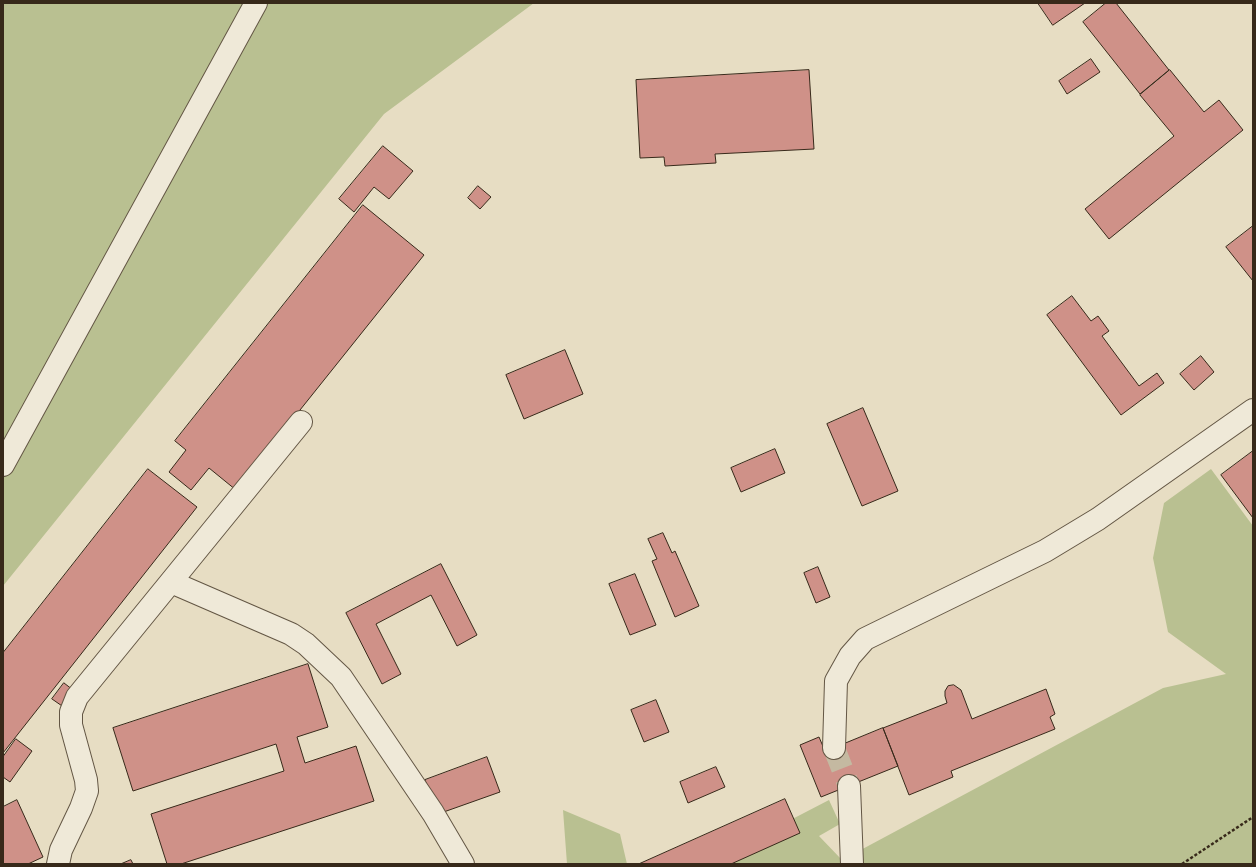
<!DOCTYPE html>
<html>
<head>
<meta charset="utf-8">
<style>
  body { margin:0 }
  #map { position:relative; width:1256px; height:867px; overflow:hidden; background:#e7ddc3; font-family:Alegreya,serif }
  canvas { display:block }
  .frame { position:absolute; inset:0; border:4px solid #37291a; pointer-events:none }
</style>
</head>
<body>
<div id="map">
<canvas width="1256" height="867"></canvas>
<div class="frame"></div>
</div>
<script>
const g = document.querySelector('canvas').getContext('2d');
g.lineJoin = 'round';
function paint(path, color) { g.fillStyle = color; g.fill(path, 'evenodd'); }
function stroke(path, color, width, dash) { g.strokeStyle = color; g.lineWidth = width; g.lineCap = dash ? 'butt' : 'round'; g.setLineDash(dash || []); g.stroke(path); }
const green = new Path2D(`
  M3,3H534L384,114L3,586Z
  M1211,469L1253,526V864H731L750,841L829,800L840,824L819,836L842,860L1163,688L1226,674L1168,632L1153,558L1164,503Z
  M563,810L620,834L627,864H567Z`);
const building = new Path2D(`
  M1038,3H1085L1053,25Z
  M1106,3H1116L1169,70L1140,94L1083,22Z
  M1091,59L1100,72L1067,94L1059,81Z
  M809,70L814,149L715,154L716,163L665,166L664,157L640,158L636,80Z
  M1170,70L1204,112L1219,100L1243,130L1109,239L1085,209L1174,136L1140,95Z
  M383,146L413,171L389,199L374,187L354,212L339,199Z
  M478,186L491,197L480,209L468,198Z
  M363,205L424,255L236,490L209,468L191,490L169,472L186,450L175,441Z
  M1253,226V281L1226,247Z
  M1072,296L1091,321L1098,316L1109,331L1102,336L1139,386L1157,373L1164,383L1121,415L1047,315Z
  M565,350L583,394L524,419L506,375Z
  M1201,356L1214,372L1194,390L1180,374Z
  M863,408L898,491L862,506L827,424Z
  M775,449L785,473L741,492L731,468Z
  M1253,451V518L1221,475Z
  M148,469L197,507L3,753V653Z
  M663,533L672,553L675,551L699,606L675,617L652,561L657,559L648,539Z
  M441,564L477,635L457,646L431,595L376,624L401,674L382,684L346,613Z
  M818,567L830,597L816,603L804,573Z
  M635,574L656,625L630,635L609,584Z
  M308,664L328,727L297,737L305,763L356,746L374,801L181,864H167L151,814L284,771L276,744L133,791L113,728Z
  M64,683L77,693L65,708L52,699Z
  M954,685L961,690L972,719L1046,689L1055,714L1050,717L1055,729L951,771L953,777L909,795L883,728L947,703L945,696V691L948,686Z
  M656,700L669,732L644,742L631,710Z
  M883,728L898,766L821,797L800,745L819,737L825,751Z
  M16,739L32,751L10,782L3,777V757Z
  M487,757L500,792L438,814L425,780Z
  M716,767L725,787L688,803L680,782Z
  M785,799L800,833L731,864H639Z
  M17,800L43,857L28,864H3V807Z
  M131,860L133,864H121Z`);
const minorTunnel = new Path2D(`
  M834,748L849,786`);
const path = new Path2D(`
  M1182,864L1253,817`);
const minor = new Path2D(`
  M3,465L256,3
  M171,582L291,634L306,644L341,677L433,813L463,864
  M834,748L836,681L850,656L865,639L1045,551L1098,519L1253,410
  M849,786L852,864
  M58,864L61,850L81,808L87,791L86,780L71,725V712L77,697L301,422`);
paint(green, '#b9c091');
paint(building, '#cf9188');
stroke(building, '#37291a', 1);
stroke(minorTunnel, '#c4b9a1', 22, [22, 11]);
stroke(minor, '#635644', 24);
stroke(path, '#37291a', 2.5, [3, 2]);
stroke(minor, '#efe9d8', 22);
</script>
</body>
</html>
